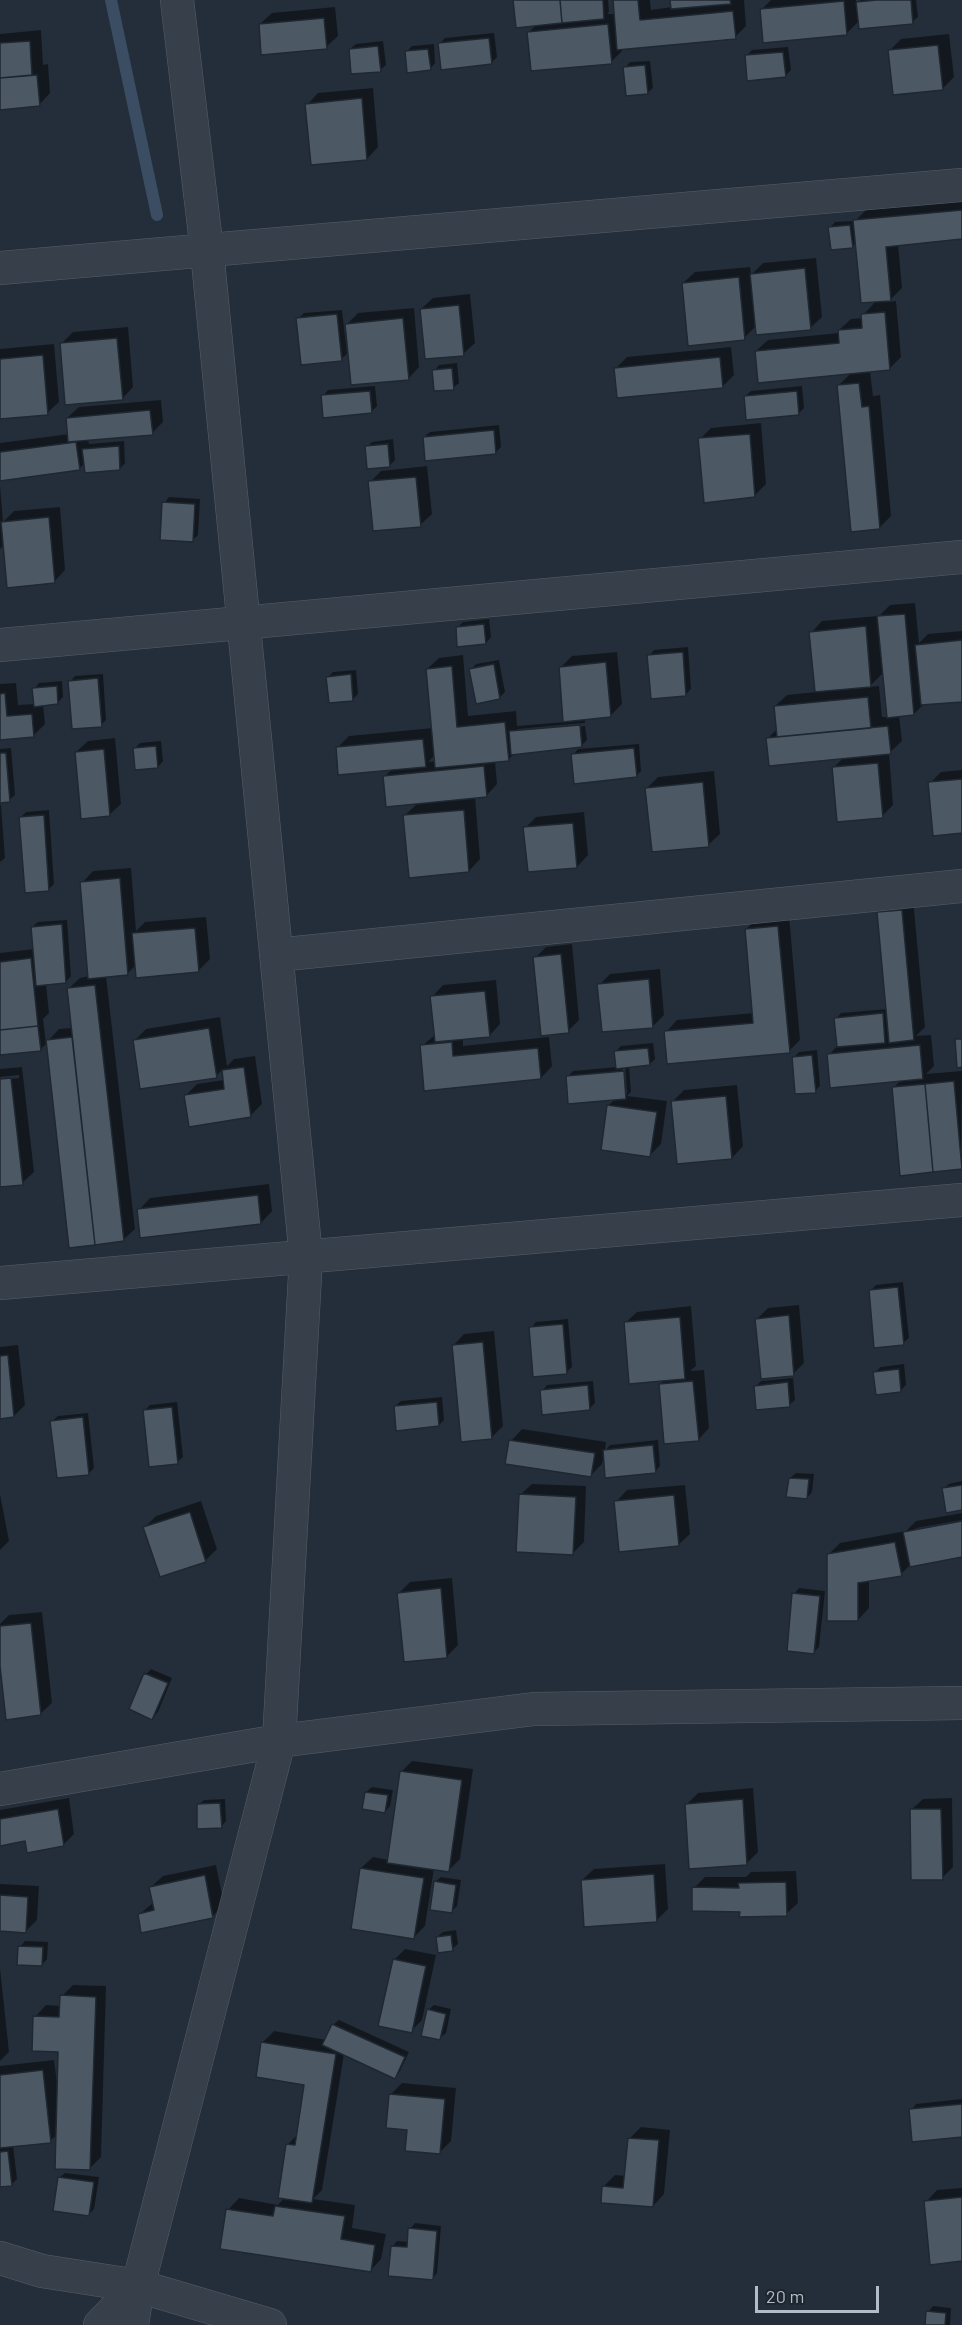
<!DOCTYPE html>
<html>
<head>
<meta charset="utf-8">
<style>
  body { margin:0 }
  #map { position:relative; width:962px; height:2325px; overflow:hidden; background:#242e3a; font-family:Barlow,sans-serif }
  canvas { display:block }
  .scale { position:absolute; left:755px; top:2286px; width:124px; height:27px; box-sizing:border-box; border:3px solid #b3bbc6; border-top:0; padding-left:8px; font-size:18px; line-height:21px; white-space:nowrap; color:#b3bbc6; -webkit-text-stroke:4px #1d252f; paint-order:stroke }
</style>
</head>
<body>
<div id="map">
<canvas width="962" height="2325"></canvas>
<div class="scale">20 m</div>
</div>
<script>
const g = document.querySelector('canvas').getContext('2d');
g.lineJoin = 'round';
function paint(path, color) { g.fillStyle = color; g.fill(path, 'evenodd'); }
function stroke(path, color, width, dash) { g.strokeStyle = color; g.lineWidth = width; g.lineCap = dash ? 'butt' : 'round'; g.setLineDash(dash || []); g.stroke(path); }
const shadow = new Path2D(`
  M515,0H608L609,12L607,14H615L614,0H650L651,10L672,7V0H744L746,26L735,37L622,48V51L611,62L529,32L537,24Z
  M771,0H856V4L861,0H916L918,17L912,22L860,20L847,33L761,10Z
  M335,7L338,36L326,47L260,24L272,13Z
  M41,30L43,65L48,64L50,93L39,105L0,108V34Z
  M494,33L497,57L491,63L440,43L445,38Z
  M949,34L954,77L942,89L890,50L901,39Z
  M383,41L386,65L380,70L350,49L356,44Z
  M434,44L435,63L430,69L406,52L412,46Z
  M788,47L791,70L785,76L746,56L752,50Z
  M650,61L653,88L647,93L625,68L630,62Z
  M373,88L378,147L367,159L307,105L318,93Z
  M962,200V238L898,244L902,288L888,302L896,301L901,357L889,369L870,371L873,396L880,395L891,516L879,528L838,386L852,372L756,351L768,340L839,333V330L851,319L863,318V315L877,300L857,242L852,247L830,228L835,222L855,221L866,210Z
  M816,258L822,317L810,328L756,326L744,338L683,283L695,272L750,267L751,275L763,263Z
  M470,294L475,343L463,354L421,309L433,298Z
  M414,308L419,367L408,379L347,324L358,313Z
  M342,310L347,354L341,359L298,319L304,313Z
  M128,327L133,387L122,399L61,344L73,332Z
  M54,344L59,402L47,413L0,417V349Z
  M731,347L734,375L722,387L615,369L627,357Z
  M457,363L459,383L453,388L434,371L439,365Z
  M375,386L377,406L371,412L323,396L328,390Z
  M802,386L804,408L799,413L745,396L751,391Z
  M161,400L163,422L152,433L88,439L89,444L124,441L125,463L120,469L85,463L79,469L0,479V443L69,434L67,418L79,407Z
  M761,423L766,484L754,496L700,439L711,428Z
  M499,425L501,447L496,452L424,437L430,432Z
  M393,439L395,460L389,466L367,447L372,442Z
  M427,466L432,514L420,525L370,482L381,471Z
  M0,485L3,522L14,511L60,507L65,570L54,582L4,545L0,549Z
  M169,497L200,499L198,535L192,541L164,503Z
  M915,603L919,643L928,634L962,631V700L924,704L914,714L899,715L902,741L889,753L893,805L882,816L833,768L844,757L768,738L778,728L775,706L787,695L816,692L811,633L822,621L877,616V618L890,605ZM884,672L888,717H882L879,686L869,687Z
  M489,619L491,637L486,643L457,628L463,622Z
  M688,647L691,689L686,694L649,656L654,650Z
  M617,652L622,704L610,716L585,718V723L518,729V732L585,726L587,740L581,746L515,753L508,760L495,761L497,784L486,796L475,797L480,859L469,871L404,816L418,803L385,776L393,768L337,748L349,736L433,728L427,669L439,658L463,655L468,716L516,711L517,726L565,722L560,668L572,656ZM435,755L436,761L428,762Z
  M499,660L505,692L499,698L471,670L476,664Z
  M356,670L358,694L353,699L328,677L333,672Z
  M103,674L106,720L101,725L70,682L75,676Z
  M62,681L63,697L57,703L43,704L45,724L33,736L0,739V684L16,683L18,705L35,704L34,689L39,683Z
  M115,738L121,804L109,815L76,752L88,741Z
  M161,741L163,761L158,767L134,749L140,743Z
  M639,744L641,771L636,776L573,755L578,749Z
  M11,748L15,795L9,800L0,801V749Z
  M962,770V832L930,783L941,772Z
  M714,771L720,834L708,845L647,788L658,777Z
  M1,805L5,858L0,862V805Z
  M49,810L54,884L49,889L21,817L26,812Z
  M584,812L588,855L577,867L525,828L536,817Z
  M131,868L136,931L145,922L206,917L210,959L198,971L136,965L127,974L106,976L135,1229L123,1240L71,1246L48,1042L41,1049L0,1054V953L34,949L32,927L38,922L67,920L71,976L66,982L46,984L49,1013L43,1019L46,1043L59,1029L73,1028L68,989L80,978L90,976L82,883L93,871Z
  M913,899L925,1027L916,1036L931,1035L934,1066L926,1074L962,1071L961,1168L894,1087L902,1079L829,1055L838,1045L836,1019L841,1013L887,1009L878,912L890,901Z
  M789,915L800,1040L789,1051L666,1032L677,1020L754,1013L746,929L758,918Z
  M572,944L579,1020L568,1031L535,958L546,947Z
  M660,969L664,1015L653,1026L599,985L610,974Z
  M496,980L500,1024L489,1036L463,1038V1046L549,1037L552,1066L541,1078L425,1089L422,1046L436,1034L432,997L443,985Z
  M220,1017L227,1066L234,1059L255,1056L262,1104L250,1116L185,1096L197,1084L224,1080L223,1069L216,1076L135,1040L146,1029Z
  M653,1043L655,1059L650,1064L629,1066L631,1092L627,1096L667,1101L661,1144L650,1155L608,1106L616,1098L567,1077L573,1071L617,1067L616,1051L621,1046ZM622,1063H625L627,1094H624Z
  M817,1050L820,1086L815,1091L793,1058L799,1052Z
  M22,1067L34,1172L22,1183L0,1186V1080L19,1078V1075L0,1077V1069Z
  M737,1085L743,1146L732,1158L673,1101L684,1090Z
  M269,1184L272,1211L261,1223L139,1210L150,1198Z
  M903,1282L909,1338L903,1343L871,1290L876,1285Z
  M799,1305L804,1363L793,1374L757,1319L768,1308Z
  M691,1306L696,1366L690,1371L704,1370L709,1428L698,1440L660,1384L666,1379L625,1323L637,1312Z
  M568,1319L572,1367L566,1372L531,1328L536,1322Z
  M494,1331L503,1426L492,1437L453,1346L464,1334Z
  M18,1345L25,1405L14,1416L0,1417V1347Z
  M904,1364L906,1385L901,1390L875,1372L881,1367Z
  M793,1378L795,1400L789,1405L755,1387L761,1381Z
  M593,1381L595,1403L590,1408L542,1391L547,1385Z
  M442,1397L444,1420L439,1425L395,1406L401,1401Z
  M177,1402L183,1457L177,1462L144,1411L150,1405Z
  M88,1413L94,1468L89,1473L52,1421L58,1416Z
  M522,1429L606,1442L605,1451L610,1445L658,1440L660,1466L655,1472L604,1455L602,1464L591,1475L511,1441Z
  M796,1473L814,1474L812,1492L807,1498L790,1478Z
  M962,1481V1509L943,1489L949,1484Z
  M532,1484L586,1486L584,1542L572,1554L520,1495Z
  M685,1485L690,1534L678,1545L616,1502L627,1490Z
  M0,1494L9,1541L0,1550Z
  M201,1501L217,1549L206,1560L161,1575L145,1527L156,1516Z
  M962,1513V1520L916,1528V1531L962,1523V1556L910,1565L901,1574L869,1580V1608L858,1620L828,1555L840,1543L906,1531L916,1521Z
  M452,1578L458,1645L446,1657L398,1594L410,1582Z
  M799,1588L825,1591L819,1647L814,1652L794,1594Z
  M42,1612L52,1703L40,1714L0,1652V1624L9,1615Z
  M151,1669L172,1678L158,1712L152,1718L146,1674Z
  M412,1761L473,1769L460,1859L449,1870L434,1868L425,1926L414,1937L361,1868L373,1857L389,1860L401,1772Z
  M372,1787L393,1790L390,1806L385,1812L366,1792Z
  M753,1788L758,1852L747,1863L687,1804L698,1793Z
  M69,1798L74,1834L63,1845L26,1839L0,1844V1810Z
  M952,1798L953,1867L942,1878L911,1810L923,1799Z
  M225,1799L226,1821L221,1827L198,1805L204,1800Z
  M665,1864L668,1909L657,1920L582,1880L594,1869Z
  M216,1865L224,1905L212,1917L140,1914L154,1902L151,1887L163,1876Z
  M796,1871L798,1903L786,1914L741,1911L694,1888L705,1877H746L751,1872Z
  M441,1877L461,1880L457,1906L451,1912L435,1882Z
  M0,1884L39,1886L37,1920L26,1931L0,1930Z
  M456,1930L458,1944L452,1949L437,1937L443,1932Z
  M25,1941L48,1942L47,1959L42,1965L20,1947Z
  M405,1949L436,1955L422,2020L411,2031L394,1960Z
  M0,1968L9,2052L0,2061Z
  M73,1985L106,1986L101,2157L90,2168L58,2134L50,2141L13,2145L17,2179L11,2185L0,2186V2066L54,2060L57,2083H59L60,2051L35,2017L46,2005L61,2006L62,1996Z
  M434,2005L451,2009L446,2033L440,2038L428,2010Z
  M339,2020L409,2052L400,2071L395,2077L344,2054L322,2190L313,2199L355,2205L352,2228L386,2234L381,2259L370,2271L228,2210L239,2198L278,2205L285,2197L288,2144L298,2134L306,2084L262,2043L274,2031L327,2040L333,2025Z
  M402,2083L456,2088L451,2141L440,2152L408,2129L391,2094Z
  M962,2099V2135L911,2110L916,2104Z
  M641,2127L670,2130L664,2194L653,2206L603,2187L615,2175L626,2176L629,2139Z
  M65,2173L99,2177L94,2209L88,2215L59,2178Z
  M962,2188V2260L926,2202L937,2190Z
  M415,2223L441,2226L437,2273L432,2279L392,2247L397,2241L408,2242L410,2229Z
  M933,2306L951,2308L950,2325H927L928,2312Z`);
const stream = new Path2D(`
  M111,0L157,215`);
const building = new Path2D(`
  M513,0H560L562,23L516,28Z
  M560,0H603L604,19L562,23Z
  M613,0H638L640,20L733,11L736,39L617,50Z
  M670,0H730L731,4L671,9Z
  M877,0H911L913,24L859,29L856,2Z
  M844,1L847,35L763,43L760,9Z
  M324,18L327,49L261,55L259,24Z
  M608,24L612,64L531,71L527,32Z
  M489,38L492,64L441,70L438,43Z
  M30,41L32,75L0,78V43Z
  M938,45L943,90L893,95L888,50Z
  M378,46L381,72L351,74L349,49Z
  M428,49L431,70L407,73L405,51Z
  M783,52L786,77L747,81L745,55Z
  M645,65L648,94L626,96L623,67Z
  M37,75L40,106L0,110V78Z
  M362,98L367,160L311,165L305,104Z
  M962,210V239L886,247L891,301L861,303L853,220Z
  M850,225L853,248L831,250L828,227Z
  M805,268L811,330L756,335L750,274Z
  M739,277L745,340L688,346L682,283Z
  M459,305L464,356L425,359L420,309Z
  M885,312L890,370L758,383L755,351L839,343L838,330L862,328L861,314Z
  M337,314L342,361L301,365L296,318Z
  M403,318L409,380L351,385L345,324Z
  M117,338L123,400L65,405L60,343Z
  M43,355L48,415L0,419V359Z
  M720,357L723,388L617,398L614,368Z
  M452,368L454,390L434,391L432,370Z
  M859,383L862,407L869,406L880,529L851,532L837,385Z
  M370,391L372,413L323,418L321,395Z
  M797,391L799,415L746,420L744,396Z
  M150,410L153,435L68,442L66,418Z
  M494,430L496,454L425,461L423,437Z
  M750,434L755,497L704,503L698,438Z
  M76,442L80,470L0,481V452Z
  M388,444L390,467L367,469L365,446Z
  M119,446L120,470L85,473L82,449Z
  M416,477L421,527L373,531L368,481Z
  M162,502L195,504L193,542L160,540Z
  M49,517L55,583L7,588L1,522Z
  M905,614L914,715L887,718L877,616Z
  M484,624L486,644L457,647L456,627Z
  M866,626L871,687L815,692L809,632Z
  M962,640V702L921,705L915,645Z
  M683,652L686,696L651,699L647,655Z
  M606,662L611,717L563,722L559,667Z
  M494,664L500,699L476,704L469,669Z
  M452,666L457,727L505,722L509,761L435,768L426,669Z
  M351,674L353,701L329,703L326,677Z
  M98,678L102,727L72,729L68,681Z
  M57,686L58,704L34,707L32,688Z
  M5,693L7,716L32,714L34,737L0,740V694Z
  M868,697L871,728L777,737L774,706Z
  M580,725L582,747L511,755L509,731Z
  M888,726L891,754L769,766L766,738Z
  M423,739L426,767L338,775L336,747Z
  M156,746L158,768L135,770L133,748Z
  M634,748L637,777L574,784L571,754Z
  M104,749L110,816L81,819L75,752Z
  M0,753H6L10,802L0,803Z
  M878,763L883,818L837,822L832,767Z
  M484,766L487,797L386,807L383,776Z
  M962,779V833L933,836L928,782Z
  M703,782L709,847L652,852L645,788Z
  M464,810L469,872L409,878L403,815Z
  M44,815L49,891L25,893L19,817Z
  M573,823L577,868L528,872L523,827Z
  M120,878L128,975L88,979L80,882Z
  M902,910L914,1040L889,1043L877,912Z
  M62,924L66,983L36,986L31,927Z
  M778,926L790,1053L667,1064L664,1031L753,1023L745,929Z
  M195,928L199,972L136,978L132,933Z
  M561,954L569,1033L541,1036L533,957Z
  M31,958L38,1026L0,1030V962Z
  M649,979L653,1028L602,1032L597,984Z
  M95,985L124,1241L95,1245L67,988Z
  M485,991L490,1037L435,1042L430,996Z
  M883,1013L885,1043L837,1047L834,1018Z
  M38,1026L41,1051L0,1055V1030Z
  M209,1028L217,1078L140,1089L133,1040Z
  M72,1037L95,1245L69,1248L46,1040Z
  M955,1039H962V1067L957,1068Z
  M452,1042L453,1056L538,1048L541,1079L424,1091L420,1045Z
  M920,1045L923,1079L830,1088L827,1054Z
  M648,1048L650,1065L616,1069L614,1051Z
  M812,1055L816,1093L795,1094L792,1057Z
  M244,1067L251,1117L189,1127L184,1095L224,1089L222,1070Z
  M624,1071L626,1099L568,1104L566,1076Z
  M11,1078L23,1185L0,1187V1079Z
  M954,1081L962,1169L933,1172L925,1084Z
  M925,1084L933,1172L900,1176L892,1087Z
  M726,1096L732,1159L677,1164L671,1101Z
  M607,1105L657,1112L650,1157L601,1150Z
  M258,1195L261,1224L140,1238L137,1209Z
  M898,1287L904,1345L874,1348L869,1290Z
  M789,1315L794,1376L761,1379L755,1319Z
  M680,1317L685,1379L629,1384L624,1322Z
  M563,1324L567,1374L533,1377L529,1327Z
  M483,1342L492,1439L461,1442L452,1345Z
  M8,1355L14,1417L0,1419V1356Z
  M899,1369L901,1392L876,1395L873,1372Z
  M693,1381L699,1441L664,1444L659,1384Z
  M788,1382L790,1407L756,1410L754,1386Z
  M588,1385L590,1410L542,1415L540,1390Z
  M437,1402L439,1426L396,1431L394,1406Z
  M172,1407L178,1464L149,1467L143,1410Z
  M83,1417L89,1475L57,1478L50,1421Z
  M509,1440L595,1453L591,1477L505,1464Z
  M653,1445L656,1473L605,1478L603,1450Z
  M789,1478L809,1479L807,1499L786,1497Z
  M962,1485V1510L946,1513L942,1488Z
  M519,1494L576,1497L573,1555L516,1552Z
  M674,1495L679,1546L619,1552L614,1501Z
  M190,1512L206,1562L160,1577L143,1527Z
  M962,1521V1557L910,1567L903,1532Z
  M895,1542L902,1576L858,1583V1621H827V1554Z
  M441,1588L447,1658L404,1662L397,1593Z
  M792,1593L820,1596L814,1654L787,1651Z
  M31,1623L41,1715L6,1720L0,1666V1626Z
  M144,1673L168,1683L152,1720L129,1709Z
  M400,1771L462,1780L449,1872L387,1863Z
  M365,1792L388,1795L385,1813L362,1809Z
  M743,1799L747,1865L689,1869L685,1804Z
  M220,1803L222,1828L197,1829V1804Z
  M58,1809L64,1846L27,1853L25,1841L0,1846V1819Z
  M910,1809H941L943,1880H911Z
  M360,1868L424,1878L414,1939L351,1929Z
  M654,1874L657,1922L584,1927L581,1880Z
  M205,1875L213,1918L141,1933L138,1914L154,1910L149,1887Z
  M434,1881L456,1885L452,1913L430,1910Z
  M786,1882L787,1916L739,1917L740,1912L692,1911V1887L739,1888L738,1883Z
  M0,1895L28,1897L26,1933L0,1931Z
  M451,1935L453,1951L438,1953L436,1937Z
  M18,1946L43,1947L42,1966L17,1965Z
  M393,1959L426,1966L412,2033L378,2026Z
  M60,1995L96,1997L90,2170L55,2169L58,2052L32,2051L33,2016L59,2017Z
  M427,2009L446,2014L440,2040L421,2036Z
  M332,2024L405,2057L395,2079L322,2045Z
  M261,2042L336,2054L312,2203L278,2198L286,2144L295,2145L304,2085L256,2077Z
  M43,2070L51,2143L0,2148V2075Z
  M389,2094L445,2099L440,2154L405,2151L407,2130L386,2128Z
  M962,2104V2137L912,2142L909,2109Z
  M628,2138L659,2140L653,2207L601,2203L602,2186L623,2188Z
  M8,2151L12,2186L0,2187V2152Z
  M58,2177L94,2182L89,2216L53,2211Z
  M962,2197V2261L930,2265L924,2201Z
  M275,2206L345,2216L341,2239L375,2245L371,2272L220,2249L226,2209L273,2216Z
  M408,2228L437,2231L433,2280L388,2276L391,2246L407,2247Z
  M926,2311L946,2313L945,2325H925Z`);
const minor = new Path2D(`
  M0,268L962,185
  M0,645L962,557
  M276,955L962,886
  M0,1283L962,1200
  M0,1789L279,1741L534,1709L962,1703
  M0,2258L42,2271L138,2286L270,2325
  M100,2325L138,2286
  M132,2325L138,2286L279,1741L306,1257L207,251L177,0`);
paint(shadow, '#0007');
stroke(stream, '#3a4d62', 12);
paint(building, '#4c5965');
stroke(building, '#1f2731', 1.5);
stroke(minor, '#565e68', 34);
stroke(minor, '#37404a', 33);
</script>
</body>
</html>
